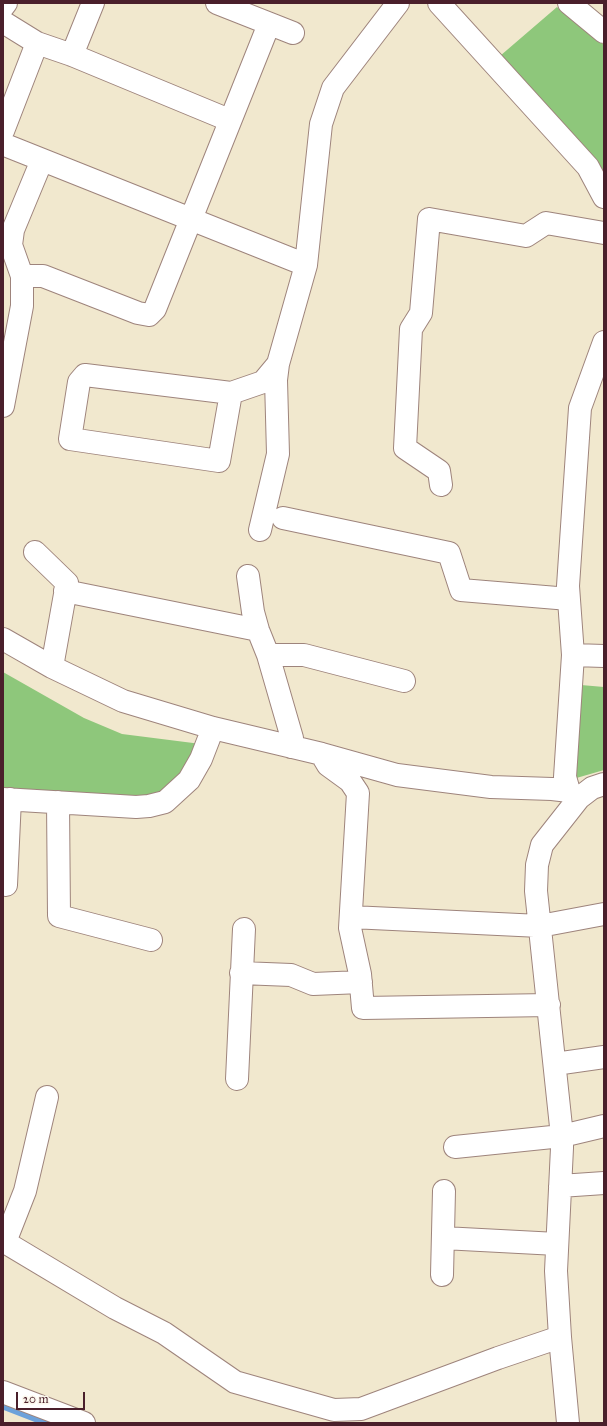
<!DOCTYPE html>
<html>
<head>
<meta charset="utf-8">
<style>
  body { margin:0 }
  #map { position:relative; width:607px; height:1426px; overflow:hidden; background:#f1e8ce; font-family:"IM FELL Great Primer",serif }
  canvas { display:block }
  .frame { position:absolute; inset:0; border:4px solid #4a1f2b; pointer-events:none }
  .scale { position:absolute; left:16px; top:1392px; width:69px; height:18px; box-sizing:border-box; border:2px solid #4a1f2b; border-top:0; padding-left:5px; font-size:12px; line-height:14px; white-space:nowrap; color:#4a1f2b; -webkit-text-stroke:3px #fbf7ec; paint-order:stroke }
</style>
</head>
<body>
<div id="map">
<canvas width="607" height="1426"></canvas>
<div class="frame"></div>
<div class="scale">20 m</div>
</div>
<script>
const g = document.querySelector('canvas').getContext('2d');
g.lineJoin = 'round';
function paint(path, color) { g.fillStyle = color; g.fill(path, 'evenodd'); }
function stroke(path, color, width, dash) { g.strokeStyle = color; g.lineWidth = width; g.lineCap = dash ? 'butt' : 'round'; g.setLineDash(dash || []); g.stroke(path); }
const green = new Path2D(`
  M557,7L604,45V180L500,56Z
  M3,672L84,718L122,734L201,744L164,797L3,793Z
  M581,685L604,687V770L573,779Z`);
const stream = new Path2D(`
  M3,1406L47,1423`);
const minor = new Path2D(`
  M217,3L293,33
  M439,3L588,167L604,197
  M569,3L604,32
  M3,7L6,3
  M3,22L37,43L72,55L229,120
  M72,55L93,3
  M3,131L37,43
  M3,142L5,145L306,265
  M22,276H43L138,313L149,315L155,309L269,24
  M231,393L219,461L70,439L79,382L85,375L231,393L263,382L278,364L306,265L321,124L333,88L398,3
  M3,406L22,306V276L11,245L13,230L42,160
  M441,485L439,471L405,448L411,329L421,313L429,219L526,236L546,223L604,233
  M283,518L449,553L461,590L569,599
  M260,530L278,454L276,380L278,364
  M35,552L67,583L52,667
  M248,576L253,612L258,630L268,655L292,738L291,747
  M65,591L258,630
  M3,639L52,667L123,701L213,728L322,754L397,775L491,787L552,789L569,791
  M268,655H304L404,681
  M573,655L604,656
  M322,755L328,765L350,781L358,793L350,928L360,974L363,1008L549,1005
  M579,798L569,791L565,777L573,655L568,586L580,408L604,342
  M3,799L136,807L149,806L165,802L189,780L201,759L213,728
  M58,802L59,916L151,940
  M6,885L10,799
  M351,917L540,926L604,914
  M241,973L291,975L313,984L361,982
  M555,1064L604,1057
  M237,1079L244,929
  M455,1147L562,1136L604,1126
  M560,1186L604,1183
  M443,1238L557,1244
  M3,1241L115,1308L164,1333L235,1382L334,1410L361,1409L498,1358L560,1337L556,1271L562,1148V1136L536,891L537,865L542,845L579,798L592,788L604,784
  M5,1242L25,1191L47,1097
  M442,1275L444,1191
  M560,1337L568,1423
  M3,1392L84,1423`);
paint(green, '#8ec77b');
stroke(stream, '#6da2da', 7);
stroke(minor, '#9e847c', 24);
stroke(minor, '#fff', 22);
</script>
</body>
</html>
